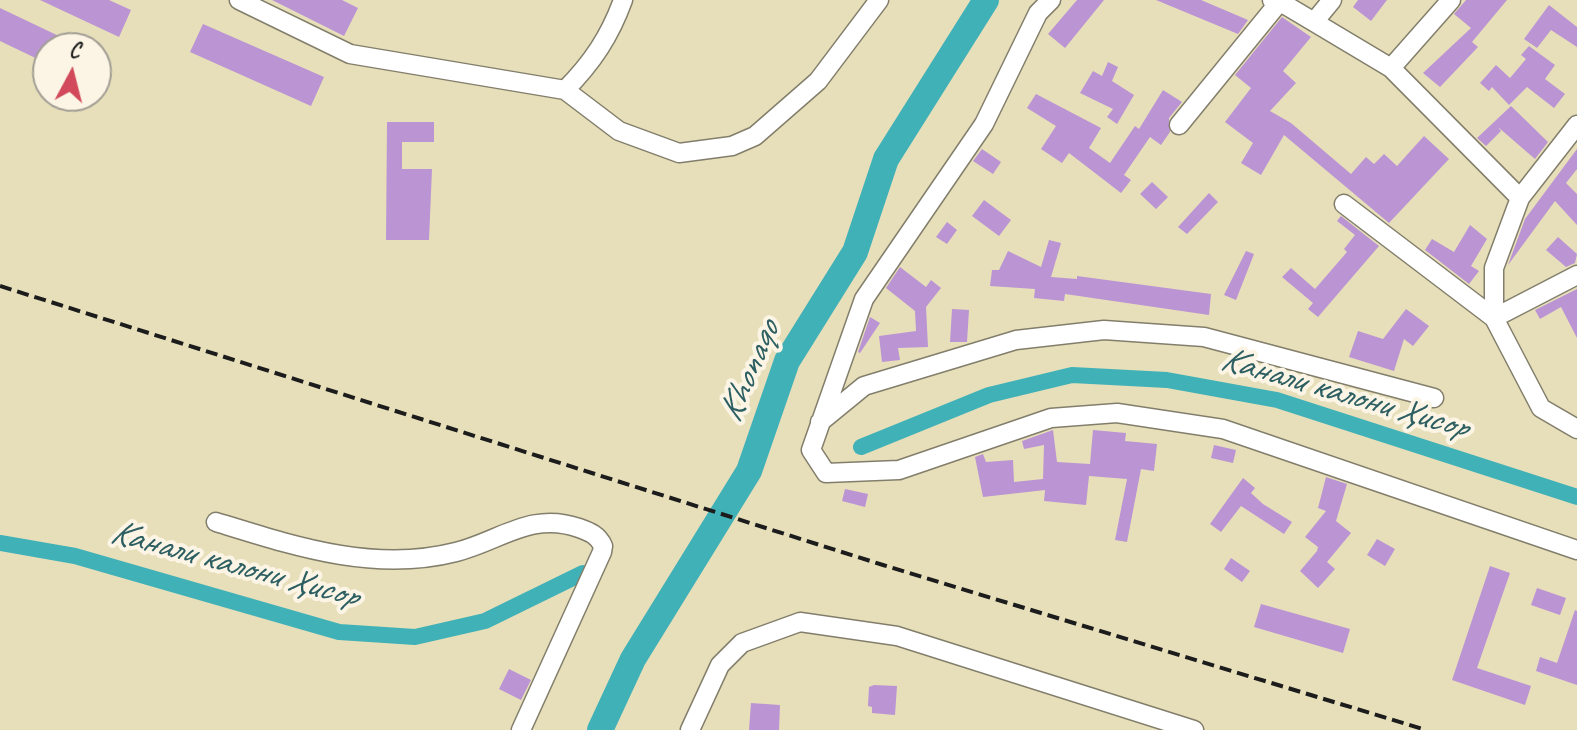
<!DOCTYPE html>
<html>
<head>
<meta charset="utf-8">
<style>
  body { margin:0 }
  #map { position:relative; width:1577px; height:730px; overflow:hidden; background:#e7dfba; font-family:Caveat,sans-serif }
  canvas { display:block }
  .north { position:absolute; left:32px; top:32px; width:80px; height:80px; box-sizing:border-box; background:#fcf5e5; border:2px solid #a29e95; border-radius:50%; rotate:7deg; font-size:22px; font-weight:700; line-height:32px; text-align:center; color:#1c1c1c }
  .north::after { content:''; display:block; margin:auto; width:28px; height:36px; background:#d1495b; clip-path:polygon(50% 0,100% 100%,50% 72%,0 100%) }
</style>
</head>
<body>
<div id="map">
<canvas width="1577" height="730"></canvas>
<div class="north">С</div>
</div>
<script>
const g = document.querySelector('canvas').getContext('2d');
g.lineJoin = 'round';
function stroke(path, color, width, dash) { g.strokeStyle = color; g.lineWidth = width; g.lineCap = dash ? 'butt' : 'round'; g.setLineDash(dash || []); g.stroke(path); }
function paint(path, color) { g.fillStyle = color; g.fill(path, 'evenodd'); }
function label(font, color, halo, rows, align = 'center') {
  g.font = font + ' Caveat,sans-serif'; g.lineWidth = 8; g.setLineDash([]); g.textBaseline = 'middle'; g.strokeStyle = halo; g.fillStyle = color; for (const [text, x, y, turn = 0] of rows) {
    g.save(); g.translate(x, y); g.rotate((+turn || 0) * Math.PI / 180); g.textAlign = isNaN(turn) ? turn : align; if (halo) g.strokeText(text, 0, 0); g.fillText(text, 0, 0); g.restore();
  }
}
const canal = new Path2D(`
  M861,447L989,395L1072,375L1167,380L1277,400L1577,497
  M0,543L75,556L339,632L415,637L485,621L583,573`);
const river = new Path2D(`
  M600,730L633,659L749,471L787,361L855,252L886,159L986,0`);
const building = new Path2D(`
  M40,0H109L131,10L119,37Z
  M272,0H342L358,8L344,36Z
  M1077,0H1104L1065,48L1048,34Z
  M1156,0H1201L1248,20L1238,34Z
  M1358,0H1387L1371,21L1353,7Z
  M1466,0H1507L1472,42L1478,47L1440,87L1423,73L1471,28L1454,14Z
  M1549,5L1577,27V47L1551,30L1537,48L1524,39Z
  M0,8L84,48H48V64L0,41Z
  M1282,17L1311,37L1283,71L1296,83L1270,111L1291,123L1351,174L1366,157L1374,164L1384,154L1397,166L1424,136L1449,159L1389,223L1284,135L1261,175L1241,163L1253,143L1225,122L1251,88L1235,75Z
  M203,24L324,77L311,106L190,52Z
  M1529,46L1555,65L1545,79L1565,94L1554,108L1527,87L1509,105L1492,87L1489,91L1480,83L1496,65L1510,78L1526,59L1521,55Z
  M1108,62L1118,67L1112,81L1134,95L1117,124L1107,117L1113,109L1080,93L1093,71L1102,76Z
  M1163,90L1182,102L1169,118L1170,132L1161,145L1150,137L1124,175L1131,180L1121,193L1069,153L1062,163L1041,149L1056,126L1027,108L1036,94L1101,128L1089,148L1110,163L1135,126L1139,129Z
  M1511,106L1548,142L1535,159L1498,127L1501,131L1486,146L1477,138Z
  M387,122H434V142H402V169H432L429,240H386Z
  M982,149L1001,162L993,174L973,161Z
  M1577,149V169L1566,183L1577,194V225L1555,201L1508,265L1525,219Z
  M1152,182L1168,197L1156,209L1140,194Z
  M1209,193L1218,202L1187,234L1178,227Z
  M984,200L1011,220L999,236L972,216Z
  M1341,216L1379,246L1318,317L1308,309L1313,303L1282,277L1291,268L1315,289L1347,252L1344,249L1355,235L1337,221Z
  M947,222L957,230L947,244L936,237Z
  M1470,225L1487,239L1471,266L1479,271L1469,284L1425,250L1432,239L1454,252Z
  M1558,237L1577,254L1575,263L1566,267L1546,250Z
  M1049,240L1061,243L1051,277L1077,279V276L1211,294L1209,315L1065,294L1064,301L1034,298L1035,289L990,286L992,270H999L1008,251L1041,267Z
  M1246,251L1254,254L1236,300L1224,295Z
  M900,267L926,287L931,280L941,288L926,307L928,347L898,348L900,360L882,362L879,336L916,331L915,311L886,288Z
  M1577,289V338L1561,307L1540,319L1535,310Z
  M952,309L969,310L967,342H950Z
  M1406,309L1429,326L1413,346L1404,339L1394,371L1349,357L1358,331L1383,339Z
  M870,317L880,323L860,353L858,352Z
  M1053,430L1057,462L1090,464L1093,430L1126,433L1125,441L1157,444L1154,471L1141,469L1127,542L1115,540L1127,479L1089,476L1086,505L1044,501L1045,490L983,497L975,457L983,454L986,462L1013,460L1014,482L1043,479L1044,445L1024,449L1022,441Z
  M1214,445L1236,450L1233,463L1211,458Z
  M1326,477L1347,484L1336,521L1351,533L1327,562L1335,569L1318,588L1300,571L1317,551L1318,547L1305,537L1326,511L1318,508Z
  M1243,478L1255,488L1251,493L1263,504L1292,522L1284,534L1241,506L1221,532L1210,524Z
  M845,489L868,494L865,507L842,501Z
  M1377,539L1395,549L1385,566L1367,555Z
  M1231,558L1250,571L1242,582L1224,569Z
  M1490,566L1510,573L1477,668L1531,686L1525,705L1452,680Z
  M1537,588L1566,598L1560,615L1531,605Z
  M1261,604L1350,629L1343,653L1254,627Z
  M1575,610L1577,611V685L1536,671L1540,657L1557,663Z
  M509,669L531,680L521,700L499,689Z
  M874,685L897,686L895,715L872,713V707L868,706L869,687Z
  M751,703L780,705L779,730H749Z`);
const minor = new Path2D(`
  M239,0L350,54L565,90L619,131L679,153L732,146L755,136L818,81L879,0
  M1051,0L1038,13L984,124L864,299L811,450L826,473L899,470L1051,418L1117,413L1223,429L1577,550
  M1277,0L1314,22
  M1332,0L1314,22L1391,68L1520,198
  M1391,68L1451,0
  M565,90C592,63 610,36 623,0
  M1179,125L1276,6L1272,0
  M1577,125L1520,198L1494,268V318L1541,408L1577,429
  M1344,204L1494,318L1577,275
  M820,422L864,386L1016,340L1104,330L1204,337L1434,398
  M216,522C294,546 374,573 456,552C500,541 531,511 579,528C590,532 598,535 603,546L602,552L521,730
  M690,730L720,665L742,643L800,622L897,636L1194,730`);
const rail = new Path2D(`
  M0,286L883,565L1426,730`);
const waterNames = [
  ["Khonaqo",750,372,-67],
  ["Канали калони Ҳисор",1344,394,16],
  ["Канали калони Ҳисор",234,565,15]
];
stroke(canal, '#41b1b8', 16);
stroke(river, '#41b1b8', 26);
paint(building, '#bb94d4');
stroke(minor, '#827e6b', 21);
stroke(minor, '#fff', 18);
stroke(rail, '#1c1c1c', 4, [12, 6]);
label('italic 36px', '#2d5f62', '#fcf5e5', waterNames);
</script>
</body>
</html>
